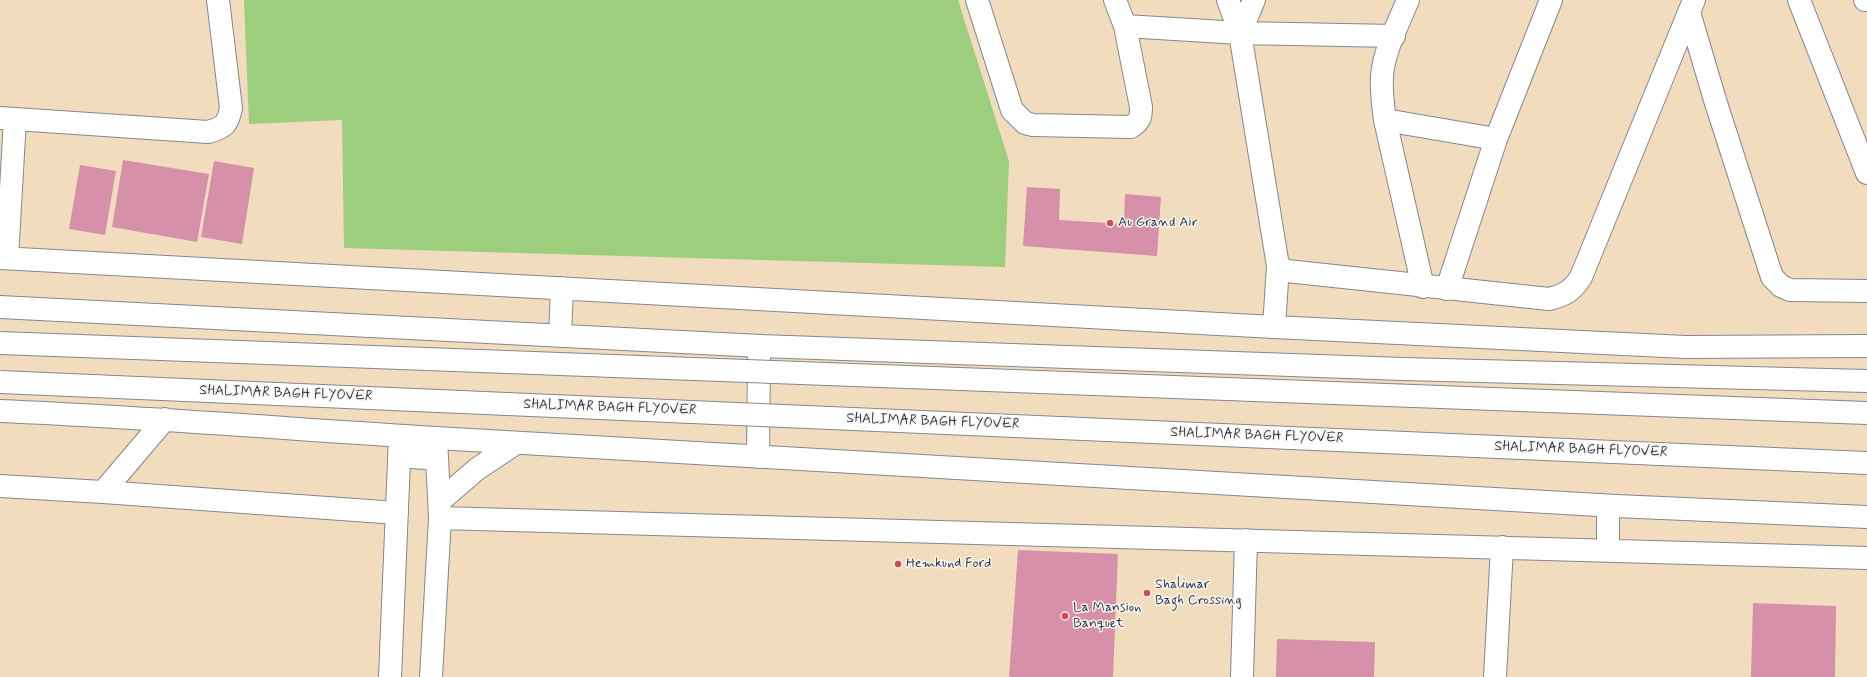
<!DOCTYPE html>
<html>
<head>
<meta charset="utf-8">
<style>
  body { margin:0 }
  canvas { display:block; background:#f1ddbd }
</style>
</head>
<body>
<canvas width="1867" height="677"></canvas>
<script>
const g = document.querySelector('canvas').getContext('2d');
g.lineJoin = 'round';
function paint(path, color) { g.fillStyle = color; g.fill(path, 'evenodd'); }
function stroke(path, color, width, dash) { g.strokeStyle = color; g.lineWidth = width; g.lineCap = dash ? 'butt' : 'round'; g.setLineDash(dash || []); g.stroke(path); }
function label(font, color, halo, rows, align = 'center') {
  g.font = font + ' Mynerve,sans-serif'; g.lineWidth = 3; g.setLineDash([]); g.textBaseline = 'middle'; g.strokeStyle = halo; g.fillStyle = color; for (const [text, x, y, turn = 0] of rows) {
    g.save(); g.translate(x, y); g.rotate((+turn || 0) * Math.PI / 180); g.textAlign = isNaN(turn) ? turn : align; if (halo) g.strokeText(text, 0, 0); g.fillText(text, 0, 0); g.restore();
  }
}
const green = new Path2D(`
  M244,0H958L1009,161L1005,267L344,248L342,120L249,124Z`);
const building = new Path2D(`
  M123,160L209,174L197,242L112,227Z
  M214,161L254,168L242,244L201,237Z
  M80,165L116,171L105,235L69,229Z
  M1027,187L1060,189L1059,220L1124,224L1125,194L1161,197L1157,256L1023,246Z
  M1018,550L1118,554L1113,677H1009Z
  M1753,603L1836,606L1835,677H1751Z
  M1277,639L1375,642L1374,677H1276Z`);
const minor = new Path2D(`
  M977,0L1012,110L1025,123L1033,125L1131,127C1140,121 1141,117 1141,107L1125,26L1115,0
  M1228,0L1240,33L1278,266L1287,271L1549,299C1565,295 1572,291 1581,277L1694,0
  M1408,0C1398,24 1384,51 1382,76C1381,91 1383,106 1385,120L1423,287
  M1799,0L1867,173
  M1865,0H1867
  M1689,12L1715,100L1772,277L1781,286L1790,290L1867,291
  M1125,26L1240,33L1394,36
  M1240,33L1254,0
  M0,118L208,132C224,128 228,124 231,108L218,0
  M1385,120L1496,139
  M0,258L1274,327L1685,347L1867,346
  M7,258L15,119
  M1447,289L1496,139L1551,0
  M0,307L760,346L1403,369L1867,381
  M1274,327L1278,266
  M560,336L562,288
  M0,411C145,417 290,429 436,438L1616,506L1867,517
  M400,456L437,459
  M758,457L759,353
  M0,486L103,492L397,513
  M103,492L165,419
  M440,501L477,469L516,443
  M440,518L1867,558
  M1608,550V506
  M390,677L400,436
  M431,677L440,518L436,438
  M1242,677L1246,540
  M1495,677L1502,547`);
const majorBridge = new Path2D(`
  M0,343L1867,413
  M0,382L1867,463`);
const markers = [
  [1110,223,4,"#d1495b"],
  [898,564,4,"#d1495b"],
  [1147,593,4,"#d1495b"],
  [1065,616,4,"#d1495b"]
];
const poiNames = [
  ["Au Grand Air",1118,223],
  ["Hemkund Ford",906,564],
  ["Shalimar",1155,585],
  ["Bagh Crossing",1155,601],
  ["La Mansion",1073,608],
  ["Banquet",1073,624]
];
const streetNames = [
  ["SHALIMAR BAGH FLYOVER",286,394,2],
  ["SHALIMAR BAGH FLYOVER",610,408,2],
  ["SHALIMAR BAGH FLYOVER",933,422,2],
  ["SHALIMAR BAGH FLYOVER",1257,436,2],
  ["SHALIMAR BAGH FLYOVER",1581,450,2]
];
paint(green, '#9dce7e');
paint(building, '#d690aa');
stroke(minor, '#86868e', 24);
stroke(minor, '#fff', 22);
stroke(majorBridge, '#86868e', 24, []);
stroke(majorBridge, '#fff', 22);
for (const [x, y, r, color] of markers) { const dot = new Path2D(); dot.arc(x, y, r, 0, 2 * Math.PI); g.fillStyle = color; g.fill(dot); stroke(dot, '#fcf5e5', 1.5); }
label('14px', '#1b2f5e', '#fcf5e5', poiNames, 'left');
label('14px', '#1b2f5e', '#fcf5e5', streetNames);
</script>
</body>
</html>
